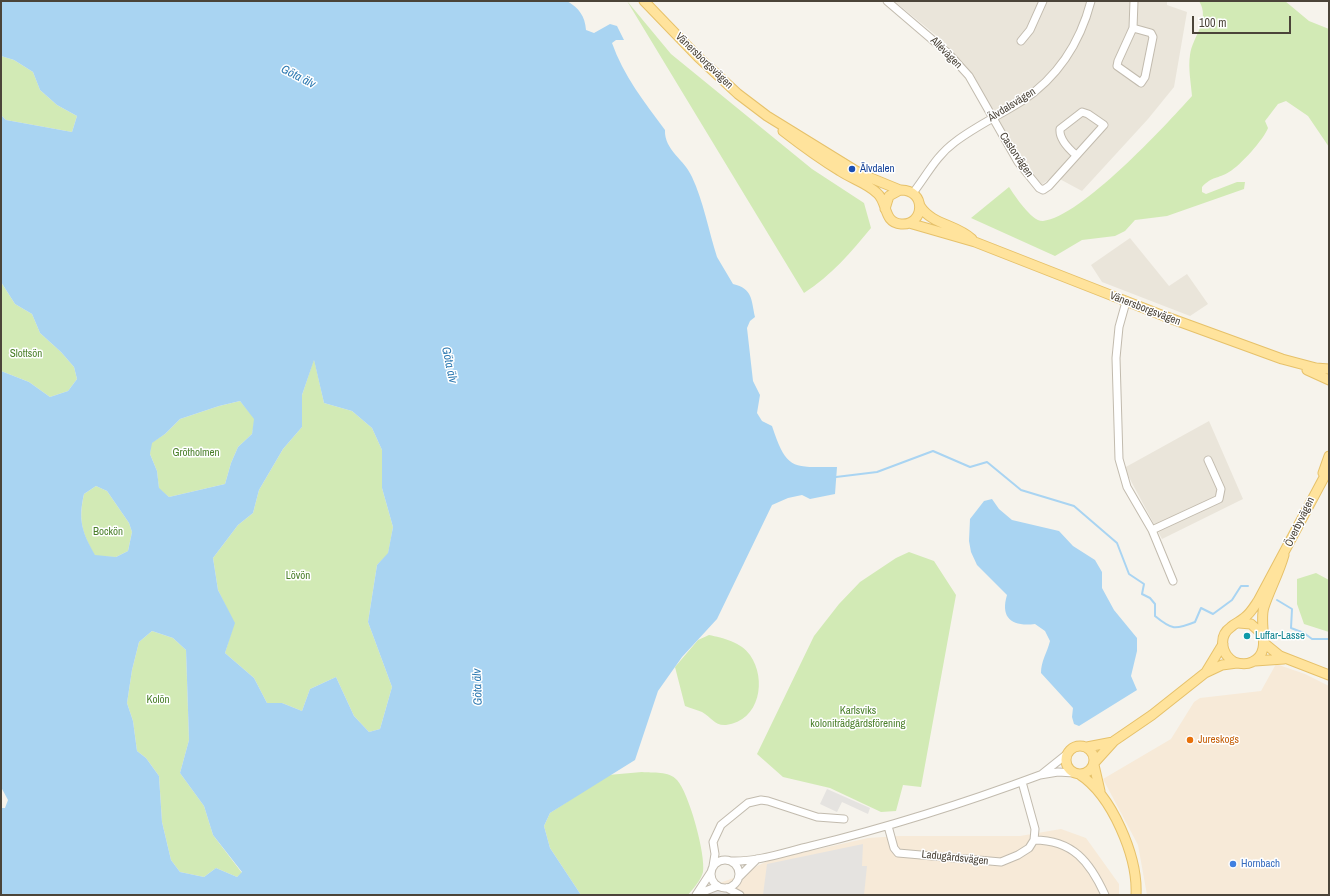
<!DOCTYPE html>
<html>
<head>
<meta charset="utf-8">
<style>
  body { margin:0 }
  #map { position:relative; width:1330px; height:896px; overflow:hidden; background:#f6f3ec; font-family:"Archivo Narrow",sans-serif }
  canvas { display:block }
  .frame { position:absolute; inset:0; border:2px solid #4b4439; pointer-events:none }
  .scale { position:absolute; left:1192px; top:16px; width:99px; height:18px; box-sizing:border-box; border:2px solid #4b4439; border-top:0; padding-left:5px; font-size:12px; line-height:14px; white-space:nowrap; color:#4b4439; -webkit-text-stroke:3px #fff; paint-order:stroke }
</style>
</head>
<body>
<div id="map">
<canvas width="1330" height="896"></canvas>
<div class="frame"></div>
<div class="scale">100 m</div>
</div>
<script>
const g = document.querySelector('canvas').getContext('2d');
g.lineJoin = 'round';
function paint(path, color) { g.fillStyle = color; g.fill(path, 'evenodd'); }
function stroke(path, color, width, dash) { g.strokeStyle = color; g.lineWidth = width; g.lineCap = dash ? 'butt' : 'round'; g.setLineDash(dash || []); g.stroke(path); }
function label(font, color, halo, rows, align = 'center') {
  g.font = font + ' "Archivo Narrow",sans-serif'; g.lineWidth = 3; g.setLineDash([]); g.textBaseline = 'middle'; g.strokeStyle = halo; g.fillStyle = color; for (const [text, x, y, turn = 0] of rows) {
    g.save(); g.translate(x, y); g.rotate((+turn || 0) * Math.PI / 180); g.textAlign = isNaN(turn) ? turn : align; if (halo) g.strokeText(text, 0, 0); g.fillText(text, 0, 0); g.restore();
  }
}
const residential = new Path2D(`
  M894,1H1167V5L1187,12L1174,87L1148,119L1082,191L1054,176L1041,185L1011,142L970,73L943,41Z
  M1130,238L1169,286L1187,274L1208,304L1190,316L1102,282L1091,265Z
  M1209,421L1243,499L1162,539L1124,468Z`);
const commercial = new Path2D(`
  M1276,664L1305,674L1329,686V895H1147L1138,845L1103,779L1171,739L1194,702L1200,698L1261,691Z
  M1061,829L1086,838L1119,884V895H703L714,885L742,875L757,866L770,860L868,838L899,836H1020Z`);
const green = new Path2D(`
  M627,1L671,54L812,169L864,203L871,228C851,252 831,276 804,293Z
  M1199,1H1285L1309,21L1329,29V147L1308,116L1286,101L1278,104L1265,121L1268,128C1264,139 1240,166 1229,172C1218,179 1212,176 1202,187V192L1206,194L1237,182H1245L1244,189L1167,216L1135,220L1125,231L1115,236L1082,240L1055,256L971,218L1009,187C1015,196 1032,222 1043,221C1081,217 1165,126 1192,96C1191,83 1188,68 1190,55C1192,37 1211,20 1199,1Z
  M1,56L14,60L33,72L40,90L57,105L77,116L72,132L6,120L1,115Z
  M1,282L15,304L32,314L40,333L61,352L74,367L77,379L68,391L50,397L29,382L1,371Z
  M314,359L324,403L352,411L372,428L382,450V488L393,527L388,554L377,565L368,622L392,687L380,729L369,732L354,716L336,677L310,689L302,711L282,703H267L254,678L225,653L234,623L218,590L213,558L238,525L253,513L259,490L283,449L302,427V395Z
  M240,401L255,419L252,434L238,447L231,463L225,484L169,497L159,489L157,471L150,454L151,443L165,434L180,419L219,406Z
  M96,486L107,491L129,523L132,532L128,551L116,557L95,556C82,532 78,521 84,494Z
  M909,552L934,561L956,595L921,787L903,785L896,811L881,812L830,788L783,777L757,754L814,636L839,604L860,582L896,558Z
  M1316,573L1329,580V632L1304,624L1297,604V579Z
  M152,631L173,638L186,650L189,740L180,773L204,806L213,835L242,873L237,877L216,868L204,877L180,872L171,860L162,822L159,776L146,758L137,751L133,721L127,703L132,670L139,642Z
  M709,635C723,638 741,642 750,655C767,679 760,721 726,725C715,726 711,717 702,712C697,710 690,708 685,706L675,667L698,640Z
  M642,772C653,773 669,771 677,780C689,793 706,855 703,872C701,880 693,889 688,895H581L550,848L544,826L550,813L608,775Z`);
const parking = new Path2D(`
  M827,789L870,808L868,814L842,802L837,812L820,804Z
  M863,844L862,866H867L864,895H763L767,864Z
  M718,889L722,893L726,890L730,895H708L714,890Z`);
const water = new Path2D(`
  M1,1H567C579,8 585,16 586,30L594,33L610,24L617,26L624,40H616L612,43C623,75 645,103 665,130C664,150 685,160 692,177C703,200 709,232 717,257L733,284C753,289 751,299 755,317L750,321L747,328L753,381L760,395L757,413L762,421L772,426C787,471 792,467 837,467L835,494L810,499L802,495L788,498L772,505L717,619L682,657L658,691L635,760L550,813L544,826L550,848L581,895H1V808H5L8,800L1,787V371L29,382L50,397L68,391L77,379L74,367L61,352L40,333L32,314L15,304L1,282V115L6,120L72,132L77,116L57,105L40,90L33,72L14,60L1,56ZM314,360L324,403L352,411L372,428L382,450V488L393,527L388,553L377,565L368,622L392,687L380,729L369,732L354,716L336,677L310,689L302,711L282,703H267L254,678L225,653L235,623L218,590L213,558L238,525L253,513L259,490L283,449L302,427V395ZM240,401L254,419L252,434L238,447L231,463L225,484L169,497L159,488L157,471L150,454L152,443L165,434L180,419L219,406ZM96,486L107,491L129,523L132,532L128,551L116,557L95,555C82,532 78,520 84,494ZM152,631L173,638L186,650L189,740L180,773L204,806L213,835L242,872L237,877L216,868L204,877L180,872L171,860L162,822L159,776L146,758L137,751L133,721L127,703L132,670L139,642Z
  M992,499L999,509L1012,520L1059,531L1073,546L1095,560L1102,572V588L1114,610L1137,638V651L1131,676L1137,690L1079,726L1074,724L1072,717L1073,708L1041,673C1041,661 1047,653 1050,641L1045,631L1035,624C1012,627 1000,618 1007,595L977,565L971,552L969,541L970,519L984,501Z`);
const stream = new Path2D(`
  M836,477L877,472L933,451L970,467L987,462L1021,490L1074,506L1117,543L1129,574L1144,584L1142,594L1150,598L1155,604V616C1172,630 1175,630 1195,622L1201,608L1213,614L1232,600L1241,586H1248
  M1277,600L1292,609L1291,628L1304,633L1312,639H1329`);
const minor = new Path2D(`
  M887,1L949,54L969,76L1018,162L1039,188L1043,190L1049,186L1104,125L1088,114L1082,112L1060,129C1059,139 1069,149 1076,155
  M1133,28L1151,33L1153,37L1145,77L1141,83L1117,66L1118,61L1133,28L1134,1
  M1021,41L1030,30L1043,1
  M913,193C927,175 936,156 955,142C976,126 1000,115 1022,101C1058,77 1080,43 1091,1
  M1126,302L1119,327L1116,358L1119,459L1127,487L1152,530L1173,581
  M1152,530L1219,499L1221,489L1208,460
  M1042,774L1067,754
  M1022,782L1035,829L1034,840
  M888,826L894,848L898,853L1001,862L1018,855L1029,848L1034,840C1073,840 1090,862 1105,895
  M711 874a14 14 0 1 1 28 0a14 14 0 1 1-28 0Z
  M731,861C758,862 785,852 811,846C889,827 965,803 1040,775L1058,772L1074,773
  M713,866L715,854L713,842L721,825L748,803L761,800L768,801L817,817L844,819
  M740,876L757,859
  M727,888L740,895
  M698,894L718,886
  M696,895L711,872`);
const major = new Path2D(`
  M644,1L698,57L738,94L767,116L861,174L900,190
  M783,131C801,145 820,159 840,171C852,179 867,183 877,193C888,202 883,223 901,224C925,226 927,189 900,190L889,196L885,209
  M920,206C932,225 956,224 972,239
  M909,223L975,242L1164,316L1282,359L1316,368L1329,369
  M1307,370L1329,380
  M1323,473L1329,456
  M1284,555C1279,573 1270,589 1264,607C1258,625 1273,653 1252,662C1246,665 1240,664 1234,662C1221,654 1218,636 1231,627C1235,623 1240,622 1244,618C1250,614 1254,607 1258,601L1329,468
  M1239,623L1251,624L1262,634
  M1264,643L1280,656L1329,675
  M1255,661L1284,659
  M1206,672L1223,644
  M1066 760a14 14 0 1 1 28 0a14 14 0 1 1-28 0Z
  M1087,747L1113,742
  M1095,762L1114,741L1152,715L1205,673L1222,665L1237,663
  M1094,765L1100,791
  M1079,774C1112,795 1138,857 1136,895`);
const markers = [
  [852,169,4,"#1a4fb4"],
  [1247,636,4,"#0f9aa8"],
  [1190,740,4,"#e8710a"],
  [1233,864,4,"#3f7fe0"]
];
const streetNames = [
  ["Allévägen",946,53,45],
  ["Vänersborgsvägen",704,61,44],
  ["Älvdalsvägen",1012,105,-32],
  ["Castorvägen",1016,155,56],
  ["Vänersborgsvägen",1145,309,21],
  ["Överbyvägen",1300,522,-64],
  ["Ladugårdsvägen",955,858,6]
];
const transitNames = [
  ["Älvdalen",860,169]
];
const parkNames = [
  ["Slottsön",26,354],
  ["Grötholmen",196,453],
  ["Bockön",108,532],
  ["Lövön",298,576],
  ["Kolön",158,700],
  ["Karlsviks",858,711],
  ["koloniträdgårdsförening",858,724]
];
const cultureNames = [
  ["Luffar-Lasse",1255,636]
];
const foodNames = [
  ["Jureskogs",1198,740]
];
const shopNames = [
  ["Hornbach",1241,864]
];
const waterNames = [
  ["Göta älv",298,77,27],
  ["Göta älv",449,365,78],
  ["Göta älv",478,687,-92]
];
paint(residential, '#eae5da');
paint(commercial, '#f7ead8');
paint(green, '#d2eab5');
paint(parking, '#e5e3e0');
paint(water, '#a9d4f2');
stroke(stream, '#a9d4f2', 2);
stroke(minor, '#c2bbae', 9);
stroke(major, '#e6c16a', 11);
stroke(minor, '#fff', 7);
stroke(major, '#ffe39c', 9);
for (const [x, y, r, color] of markers) { const dot = new Path2D(); dot.arc(x, y, r, 0, 2 * Math.PI); g.fillStyle = color; g.fill(dot); stroke(dot, '#fff', 1.5); }
label('11px', '#4b4439', '#fff', streetNames);
label('11px', '#164399', '#fff', transitNames, 'left');
label('11px', '#4a7f2a', '#fff', parkNames);
label('11px', '#0d838f', '#fff', cultureNames, 'left');
label('11px', '#c56008', '#fff', foodNames, 'left');
label('11px', '#366cbe', '#fff', shopNames, 'left');
label('italic 12px', '#2e7ab2', '#fff', waterNames);
</script>
</body>
</html>
